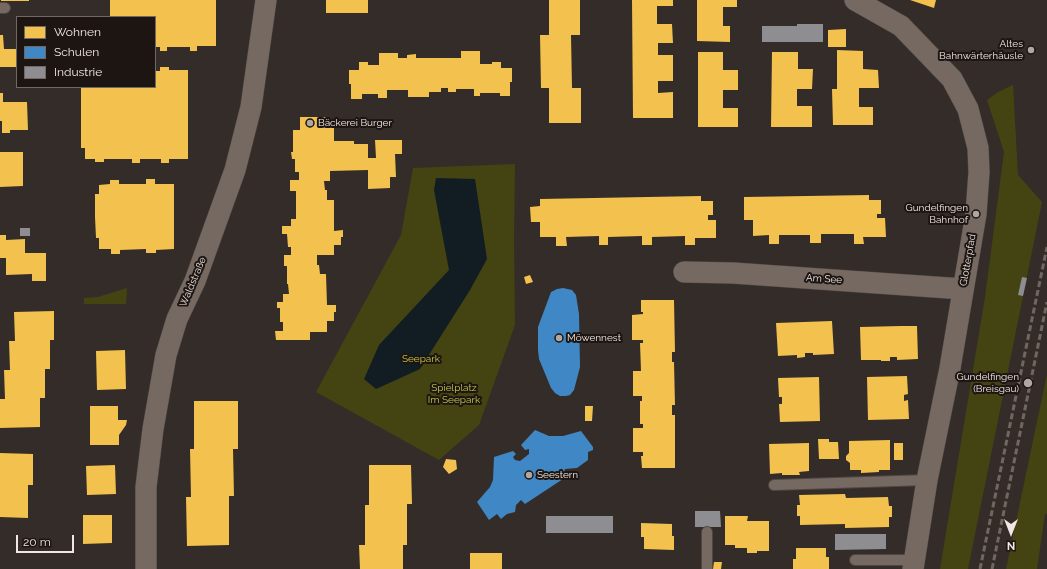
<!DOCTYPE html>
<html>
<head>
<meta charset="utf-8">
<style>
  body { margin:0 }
  #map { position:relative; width:1047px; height:569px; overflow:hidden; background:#342c28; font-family:Raleway,sans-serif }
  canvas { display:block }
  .legend { position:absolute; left:16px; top:16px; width:140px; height:72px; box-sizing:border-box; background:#1c1512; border:1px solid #726966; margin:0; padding:5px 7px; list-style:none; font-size:12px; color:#f2e8e3 }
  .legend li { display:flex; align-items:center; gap:8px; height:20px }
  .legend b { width:20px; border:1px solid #726966 }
  .north { position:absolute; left:991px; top:513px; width:40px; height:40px; -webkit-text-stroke:3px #1c1512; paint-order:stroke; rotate:180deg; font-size:11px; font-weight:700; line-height:16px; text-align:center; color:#f2e8e3 }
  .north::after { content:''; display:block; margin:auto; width:14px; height:18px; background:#f2e8e3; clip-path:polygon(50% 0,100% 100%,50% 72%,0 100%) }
  .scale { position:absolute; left:16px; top:535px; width:58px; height:18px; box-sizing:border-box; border:2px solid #f2e8e3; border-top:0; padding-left:5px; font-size:12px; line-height:14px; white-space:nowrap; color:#f2e8e3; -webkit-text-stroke:3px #1c1512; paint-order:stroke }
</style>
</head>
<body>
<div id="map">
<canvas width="1047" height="569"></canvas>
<ul class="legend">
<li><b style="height:11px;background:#f2c14e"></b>Wohnen</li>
<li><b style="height:11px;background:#3f88c5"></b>Schulen</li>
<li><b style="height:11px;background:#8d8d92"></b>Industrie</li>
</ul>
<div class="north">N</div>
<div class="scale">20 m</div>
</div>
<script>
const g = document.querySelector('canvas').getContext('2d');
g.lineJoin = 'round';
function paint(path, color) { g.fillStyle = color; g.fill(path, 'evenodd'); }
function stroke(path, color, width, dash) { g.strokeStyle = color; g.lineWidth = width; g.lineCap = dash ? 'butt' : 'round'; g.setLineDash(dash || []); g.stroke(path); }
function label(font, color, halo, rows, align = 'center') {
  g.font = font + ' Raleway,sans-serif'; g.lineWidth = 4; g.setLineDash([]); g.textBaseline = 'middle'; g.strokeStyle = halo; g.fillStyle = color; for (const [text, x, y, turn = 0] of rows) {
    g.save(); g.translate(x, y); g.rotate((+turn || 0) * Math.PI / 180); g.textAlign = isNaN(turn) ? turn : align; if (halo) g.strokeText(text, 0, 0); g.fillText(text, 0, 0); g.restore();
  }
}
const green = new Path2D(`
  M1013,85L1018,175L1042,202L968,569H940L985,297L1004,152L987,100L998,92Z
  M515,164L514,240L515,325L479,425L439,460L316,392L401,235L413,168Z
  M127,288L126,304H84V298L98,297Z
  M1047,374V514H1045L1037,569H1006Z`);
const water = new Path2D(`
  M436,178L475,179L487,259L470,290L420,369L376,389L364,379L379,345L449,270L434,190Z`);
const homes = new Path2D(`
  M1,0H29V1H1Z
  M110,0H216V46H197V51H190V47H167V51H160V47H155V17H110Z
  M326,0H368V13H326Z
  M549,0H580V35H571L572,88H581V123H549V88H541L540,35H549Z
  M632,0H673V6H657V24H672L673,43H658V55H673V81H658V93L673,92V118H633Z
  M697,0H737V7H723V26H730V42L697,41Z
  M910,0H936L934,8Z
  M846,29V47H828V30Z
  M0,35H3L4,49H17V67H0Z
  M837,50L863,51V69L878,70L879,88H859V107H873V125H833L832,89H837Z
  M461,51H480V64H492V62H501V68H512V82H510V96H500V93H480V96H474V89H456V92H448V88H441V92H429V97H408V90H387V98H378V94H362V99H351V84H349V70H359V62H368V65H379V53H398V58H407V55L416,54V58H461Z
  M698,52H723V70H738V90H723V108H738V127H698Z
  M772,52H798V69H813L812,89H797V106H812V127H771Z
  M160,67H169V70H188V159H169V163H161V159H140V163H132V159H104V162H95V159H85V148H81V87H155V71H160Z
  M0,93H3V102H27L28,130H10V133H2V121H0Z
  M300,117H328V126L334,125V141H354V144H368V158H376L375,140H402V154H395L396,177H390V188L368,189V170L330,171V181H324L325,190H327V200H334V231L343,230V237H341V245H334V255H317V265H319L320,274H326L327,305H336V312H334V321H327V332H310V340H276L275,331H283V322H280V308H277V302H283V294H289L288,284H287V266H284V255H291V247H288L287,234H282V226H291V219H296V191H290V180H299V172H295V159H292L291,152H293V130H300Z
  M0,152H23V186L0,187Z
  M146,179H155V184H174V249L156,250V253H146V249L120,250V254H111V249H99V238H96L95,217V194H99V185L110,184V180H119V184H146Z
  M869,195V200H881V214H877V218H885L886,237H863L864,244H854V234H821V243H810V235H779V244H769V235L753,236V220H744V197Z
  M701,196V201H713V215H708V220H716V238H695V245H685V236L652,237V245H642V236L608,237V245H599V236L566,237L567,246H556V237H540V222H531L530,207L540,206V199Z
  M0,235H6V240L25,239V253H46V281H32V274L6,275V258H0Z
  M530,275L533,282L526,284L524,277Z
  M641,300H674L675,352H672V362H674L675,405H672V415H675V468H642L641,456H643V452H633V428H643V424H640V401H642V396H633V371H641L640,343H643V340H632V315L643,314V312H641Z
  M54,311V340H50V369H45V398H40V427L0,428V399H5L4,370H10L9,341H15L14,312Z
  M832,321L834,354L813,355V353H805V357L797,358V355L778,356L776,323Z
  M901,326H917L918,359L897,360V357H890V361H881V360H861L860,327Z
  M125,350L126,389L97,390L96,351Z
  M907,376L908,394L904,395V401L908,400L909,419L868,420L867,377Z
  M819,377L820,421L780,422L779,404H782V397H779L778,378Z
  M194,401H238V449H233L234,496H229V545L187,546L186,497H191L190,449H194Z
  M90,406H118V420H127L126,425L119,435V445H90Z
  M585,406H593L592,421H585Z
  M818,439H829V442H838L839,459H819Z
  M890,440V470H879V472L861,473V470H850V463L846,460V456L849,453V441Z
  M809,443V471L799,472L800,475H782V473L770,474L769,444Z
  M894,443H903V460H894Z
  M0,453L33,454V485H28V518L0,517Z
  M446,459L456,460L457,469L449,474L443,467Z
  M115,465L116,494L87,495L86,466Z
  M369,465H411L412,504H407V545H403V569H360L359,545H365V505H369Z
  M845,494L846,498L888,497L889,506H892V517H889V527L845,528V524L800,525V516H797V505H800L799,495Z
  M83,515H112V543L83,544Z
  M725,516H748L747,521H769V551H757V553H747V548H735V545H725Z
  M641,523L672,524V536H674V550L644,549V537H641Z
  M796,548H826V557H829V569H793V559H796Z
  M470,553H502V569H470Z
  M714,562H722L721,569H713Z`);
const schools = new Path2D(`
  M563,288L572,290L576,295L579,314L580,367L574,390L570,395L566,396H560L555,393L551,388L539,359L538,350V327L551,292L557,289Z
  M535,430L549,436H563L581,431L593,447V450L588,452V460L577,468L565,469L564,473L566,477L525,504L521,500L516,505L515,512L507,514L501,519L497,514L489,520L477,502L490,487L493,480L494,457L513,451L516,454L513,457L515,460L520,461L529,454V449L525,450L521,445Z`);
const industry = new Path2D(`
  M797,24H823V42H762V26H797Z
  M20,228H30V236H20Z
  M1022,277L1027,278L1023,296L1018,295Z
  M695,511H720L721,527H695Z
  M546,516H613V533H546Z
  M835,534H886V549L835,550Z`);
const lane = new Path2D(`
  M0,8H5
  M774,485L927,480
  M707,532V569
  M855,560H915`);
const street = new Path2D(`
  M855,0L901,26L952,79L968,109L978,148L979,172L976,214L950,368L927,480L913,569
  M684,272L733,273L963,289
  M146,569V487L153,429L166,355L177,319L195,281L235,170L251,107L266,0`);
const rail = new Path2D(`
  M980,569L1047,247
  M992,569L1047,302`);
const markers = [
  [1031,50,4,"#b0a6a2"],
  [310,123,4,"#b0a6a2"],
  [976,214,4,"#b0a6a2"],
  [559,338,4,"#b0a6a2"],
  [1028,383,5,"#b0a6a2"],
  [529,475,4,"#b0a6a2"]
];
const poiNames = [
  ["Altes",1023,44],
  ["Bahnwärterhäusle",1023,56],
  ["Bäckerei Burger",318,123,"left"],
  ["Gundelfingen",968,208],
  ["Bahnhof",968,220],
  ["Möwennest",567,338,"left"],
  ["Gundelfingen",1019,377],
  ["(Breisgau)",1019,389],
  ["Seestern",537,475,"left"]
];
const streetNames = [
  ["Glotterpfad",968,260,-80],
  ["Am See",824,279,4],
  ["Waldstraße",193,282,-67]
];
const parkNames = [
  ["Seepark",421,359],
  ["Spielplatz",454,388],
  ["Im Seepark",454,400]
];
paint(green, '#434411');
paint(water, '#111d23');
paint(homes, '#f2c14e');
paint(schools, '#3f88c5');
paint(industry, '#8d8d92');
stroke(lane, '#4e4743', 12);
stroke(street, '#4e4743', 22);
stroke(lane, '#756962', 10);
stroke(street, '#756962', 21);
stroke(rail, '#706761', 3, [6, 3]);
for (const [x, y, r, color] of markers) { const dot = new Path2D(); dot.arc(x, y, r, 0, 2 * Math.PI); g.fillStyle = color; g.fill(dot); stroke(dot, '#1c1512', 1.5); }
label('10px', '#f2e8e3', '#1c1512', poiNames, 'right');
label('10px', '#f2e8e3', '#1c1512', streetNames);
label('10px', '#c3c949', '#1c1512', parkNames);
</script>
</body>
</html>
